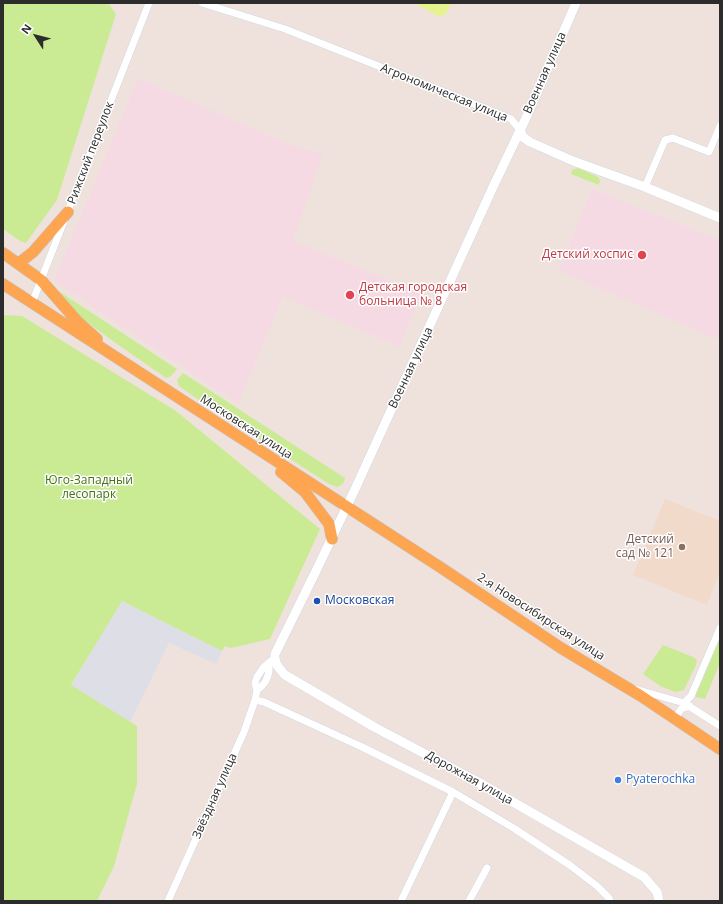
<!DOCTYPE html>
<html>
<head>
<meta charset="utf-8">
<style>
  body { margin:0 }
  #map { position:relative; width:723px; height:904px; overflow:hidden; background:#efe2dd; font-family:"Open Sans",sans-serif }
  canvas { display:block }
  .frame { position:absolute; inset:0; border:4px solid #2c2c2c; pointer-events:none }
  .north { position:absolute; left:16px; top:16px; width:40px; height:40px; -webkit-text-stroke:3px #fff; paint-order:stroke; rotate:306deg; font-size:11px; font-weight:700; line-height:16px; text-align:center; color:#2c2c2c }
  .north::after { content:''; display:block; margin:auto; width:14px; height:18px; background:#2c2c2c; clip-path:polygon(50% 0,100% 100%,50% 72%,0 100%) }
</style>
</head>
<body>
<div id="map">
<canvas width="723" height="904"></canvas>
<div class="frame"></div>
<div class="north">N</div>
</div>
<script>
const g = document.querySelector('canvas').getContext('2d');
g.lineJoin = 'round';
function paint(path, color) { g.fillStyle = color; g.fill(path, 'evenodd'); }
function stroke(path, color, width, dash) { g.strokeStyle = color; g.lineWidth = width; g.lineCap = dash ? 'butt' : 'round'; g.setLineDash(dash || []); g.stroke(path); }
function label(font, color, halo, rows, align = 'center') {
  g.font = font + ' "Open Sans",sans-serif'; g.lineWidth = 3; g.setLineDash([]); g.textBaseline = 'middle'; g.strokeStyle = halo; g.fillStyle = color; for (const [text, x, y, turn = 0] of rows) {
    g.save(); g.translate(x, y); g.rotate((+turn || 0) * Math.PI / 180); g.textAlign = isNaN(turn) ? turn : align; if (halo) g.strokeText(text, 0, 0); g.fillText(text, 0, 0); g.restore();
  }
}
const industrial = new Path2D(`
  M108,594L222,651L216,664L169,643L130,722L71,686L108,623Z`);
const education = new Path2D(`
  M665,499L720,521V572L707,605L633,575Z`);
const medical = new Path2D(`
  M138,78L286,143L323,154L293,241L422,293L399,347L283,297L238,404L54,281Z
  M592,189L720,240V331L716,339L559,271Z`);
const green = new Path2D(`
  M3,3H108L116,14L57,200L26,243L20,241L3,229Z
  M578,168L598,177L600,181L599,185L571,174L572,170Z
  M57,290L177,369L171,376L166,378L110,339L79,316Z
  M3,315L22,316L176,411L320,529L270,639L231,648L225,646L222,651L122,601L71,685L137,726V784L114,866L97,901H3Z
  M183,373L345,478C344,483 342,485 337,487L329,484L196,398L179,386L177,380Z
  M720,638V663L705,699L696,697V694Z
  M663,645L693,657L697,660L696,665L684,690L675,692L660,686L643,674Z`);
const pitch = new Path2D(`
  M414,3H451V4L445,15L438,16Z`);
const street = new Path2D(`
  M202,3L285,29L454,96L511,119L520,130
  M645,187L665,140L673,138L709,152L720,126
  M32,303L149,3
  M635,689L684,703L720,726
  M257,690C266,684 270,674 269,663
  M255,700L264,702L362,747L453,792L515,829L571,866L597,886L609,898L610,901
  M684,703L691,696L720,628
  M675,719L681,709L690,706
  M168,901L244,732L255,700L257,690L255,683L257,677L263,668L271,661L275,660
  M401,901L453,792
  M469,901L487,868`);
const secondary = new Path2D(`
  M576,3L525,120L493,187L356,487L316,571L275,654C274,664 279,668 285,675L376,728L478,782L644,877L657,892L659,901
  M520,130L523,137L530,142L573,161L645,187L720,218`);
const primary = new Path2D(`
  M3,253L41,280L77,321L97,339
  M19,263L33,252L68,212
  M3,284L440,567L561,648L641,696L720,749
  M281,472L305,492L329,524L332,539`);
const markers = [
  [642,255,5,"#e0444e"],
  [350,295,5,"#e0444e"],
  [682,547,4,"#8d6e63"],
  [317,601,4,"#1a4fb4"],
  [618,780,4,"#3f7fe0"]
];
const streetNames = [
  ["Военная улица",545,73,-66],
  ["Агрономическая улица",444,93,22],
  ["Рижский переулок",91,153,-69],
  ["Военная улица",411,368,-65],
  ["Московская улица",246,427,33],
  ["2-я Новосибирская улица",541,617,33],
  ["Дорожная улица",469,778,29],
  ["Звёздная улица",215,796,-66]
];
const healthNames = [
  ["Детский хоспис",633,255],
  ["Детская городская",359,288,"left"],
  ["больница № 8",359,302,"left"]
];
const parkNames = [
  ["Юго-Западный",89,481],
  ["лесопарк",89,495]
];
const educationNames = [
  ["Детский",674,540],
  ["сад № 121",674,554]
];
const transitNames = [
  ["Московская",325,601]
];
const shopNames = [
  ["Pyaterochka",626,780]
];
paint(industrial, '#dedee7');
paint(education, '#f2dacb');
paint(medical, '#f6dae3');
paint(green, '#caeb94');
paint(pitch, '#e5f38f');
stroke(street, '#cfd8e2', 8);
stroke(secondary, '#cfd8e2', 10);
stroke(primary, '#c4c4c4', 12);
stroke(street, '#fff', 7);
stroke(secondary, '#fff', 9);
stroke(primary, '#fea552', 11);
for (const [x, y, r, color] of markers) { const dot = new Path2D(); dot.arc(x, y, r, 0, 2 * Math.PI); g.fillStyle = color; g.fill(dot); stroke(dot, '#fff', 1.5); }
label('12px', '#2c2c2c', '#fff', streetNames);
label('12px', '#be3a42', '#fff', healthNames, 'right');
label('12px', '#427213', '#fff', parkNames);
label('12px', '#785e54', '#fff', educationNames, 'right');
label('12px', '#164399', '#fff', transitNames, 'left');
label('12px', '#366cbe', '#fff', shopNames, 'left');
</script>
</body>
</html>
